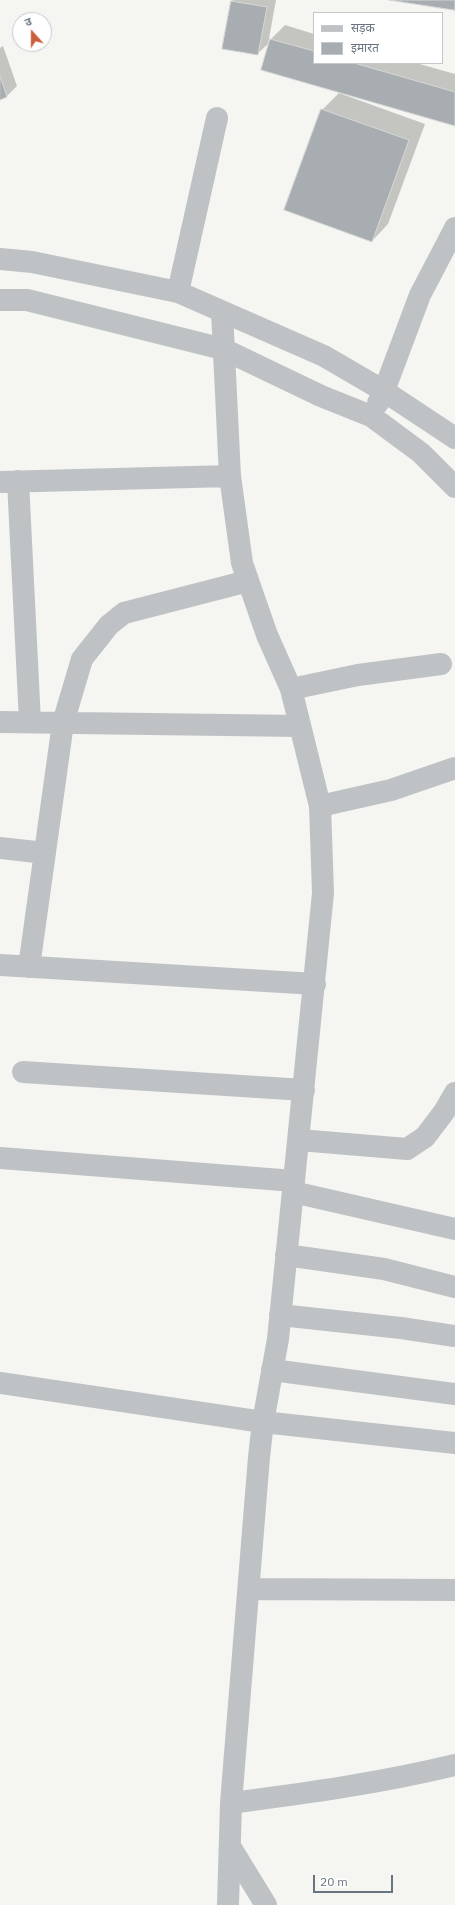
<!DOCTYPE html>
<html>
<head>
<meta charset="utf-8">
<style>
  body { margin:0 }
  #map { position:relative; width:455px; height:1905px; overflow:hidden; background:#f5f5f2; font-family:"IBM Plex Sans","Noto Sans Devanagari",sans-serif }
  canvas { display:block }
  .legend { position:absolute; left:313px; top:12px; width:130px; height:52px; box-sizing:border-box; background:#fff; border:1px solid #c3c7cc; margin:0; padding:5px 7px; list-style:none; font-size:12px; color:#68747f }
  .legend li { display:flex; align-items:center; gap:8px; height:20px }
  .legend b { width:20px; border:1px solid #c3c7cc }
  .north { position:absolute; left:12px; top:12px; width:40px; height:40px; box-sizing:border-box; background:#fff; border:1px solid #c3c7cc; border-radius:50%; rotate:339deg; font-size:11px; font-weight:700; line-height:16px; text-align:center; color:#68747f }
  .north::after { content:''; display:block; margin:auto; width:14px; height:18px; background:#cb5f3b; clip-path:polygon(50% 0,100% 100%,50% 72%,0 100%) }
  .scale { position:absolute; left:313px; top:1875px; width:80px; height:18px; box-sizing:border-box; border:2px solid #68747f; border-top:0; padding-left:5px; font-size:12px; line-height:14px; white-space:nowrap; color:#68747f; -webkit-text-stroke:3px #fff; paint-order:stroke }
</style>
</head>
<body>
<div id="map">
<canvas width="455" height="1905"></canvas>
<ul class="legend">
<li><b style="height:5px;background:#bfc2c5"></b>सड़क</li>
<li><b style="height:11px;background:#a7adb1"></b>इमारत</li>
</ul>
<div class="north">उ</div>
<div class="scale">20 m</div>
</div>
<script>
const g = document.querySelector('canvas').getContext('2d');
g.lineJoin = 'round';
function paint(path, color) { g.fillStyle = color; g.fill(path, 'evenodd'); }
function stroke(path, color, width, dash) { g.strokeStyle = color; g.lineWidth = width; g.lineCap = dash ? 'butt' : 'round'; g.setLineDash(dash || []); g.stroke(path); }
const shadow = new Path2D(`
  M233,0H276L268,44L257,54L232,2Z
  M285,25L314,34V63H416L455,74V125L262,69L271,39Z
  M3,46L17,86L7,96L0,99V48Z
  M340,92L339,93L425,124L388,224L372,241L322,110Z`);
const building = new Path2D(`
  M389,0H455V10Z
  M231,1L267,7L258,55L222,49Z
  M270,39L314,51V63H354L455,92V126L261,70Z
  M0,76L7,97L0,100Z
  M321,109L409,140L372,242L284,210Z`);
const minor = new Path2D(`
  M0,259L32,262L178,292L324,356L384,391L455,438
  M178,292L217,118
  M0,300H27L223,349L321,396L371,416L421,453L455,487
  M222,312L230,476L242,563L267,635L291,689L320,806L323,893L278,1339L263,1422L259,1457L231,1803L228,1905
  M378,403L384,391L420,295L455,228
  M18,481L30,722
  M0,482L230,476
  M291,689L358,675L441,664
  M0,722L300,726
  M320,806L391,790L455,768
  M0,848L45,853
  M0,965L315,984
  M29,967L63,723L82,659L109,625L124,613L248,581
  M23,1072L304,1090
  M299,1140L407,1149L425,1137L444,1112L455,1093
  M0,1158L294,1181
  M293,1192L455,1229
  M286,1255L384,1269L455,1287
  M280,1315L401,1328L455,1336
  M272,1370L455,1394
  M0,1383L263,1422L455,1443
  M249,1589L455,1590
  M231,1803C307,1793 381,1783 455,1765
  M231,1848L266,1905`);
paint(shadow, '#0003');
paint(building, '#a7adb1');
stroke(building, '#d6d6d4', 1);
stroke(minor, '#bfc2c5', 22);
</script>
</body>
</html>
